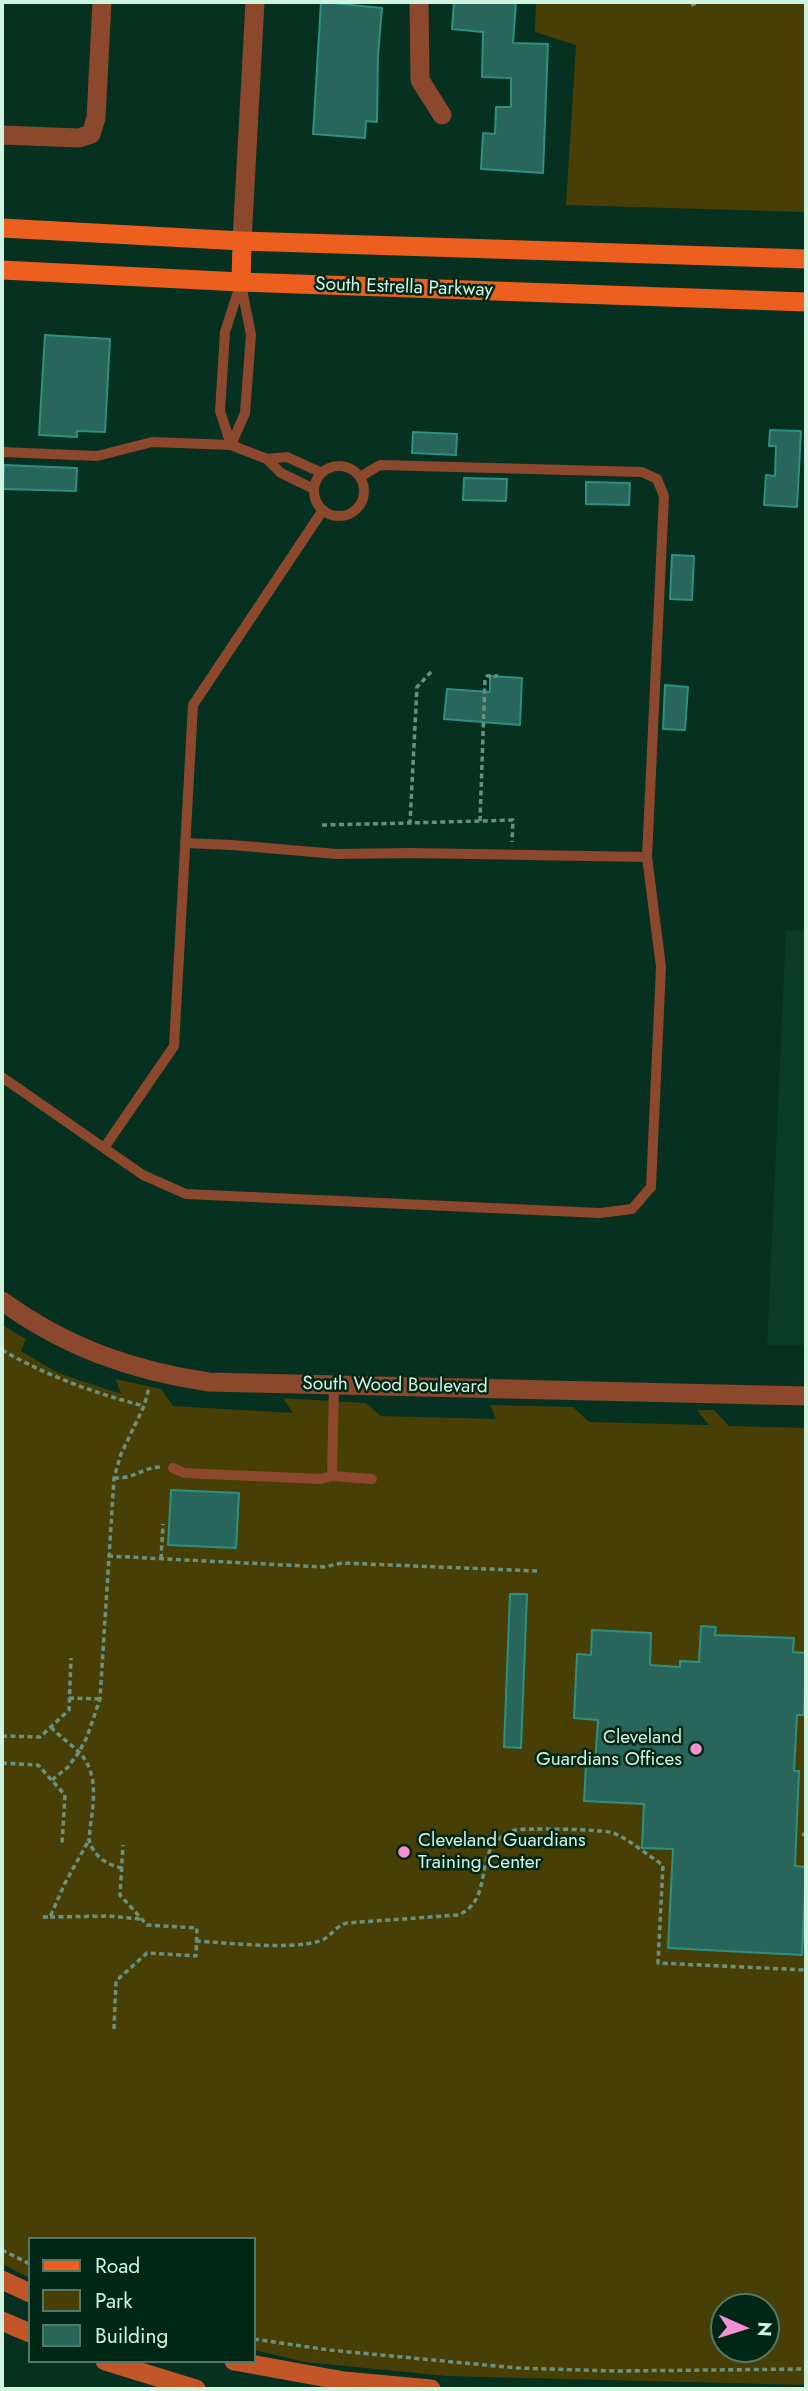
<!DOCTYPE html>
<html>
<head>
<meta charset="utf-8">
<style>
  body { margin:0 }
  #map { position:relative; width:808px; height:2391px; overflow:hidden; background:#06301f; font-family:Jost,sans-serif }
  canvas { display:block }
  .frame { position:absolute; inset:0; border:4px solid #d0f4e0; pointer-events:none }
  .legend { position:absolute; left:28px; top:2237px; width:228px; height:126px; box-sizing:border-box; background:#002615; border:2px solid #537866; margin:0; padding:9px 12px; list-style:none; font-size:21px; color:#d0f4e0 }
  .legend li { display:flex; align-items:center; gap:14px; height:35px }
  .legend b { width:35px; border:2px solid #537866 }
  .north { position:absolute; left:710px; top:2293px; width:70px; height:70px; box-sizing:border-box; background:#002615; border:2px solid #537866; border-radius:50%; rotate:93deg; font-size:19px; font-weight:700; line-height:28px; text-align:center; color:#d0f4e0 }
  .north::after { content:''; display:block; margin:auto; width:24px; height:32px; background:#f591d2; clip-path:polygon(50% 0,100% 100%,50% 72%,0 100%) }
</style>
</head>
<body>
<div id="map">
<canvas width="808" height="2391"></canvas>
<div class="frame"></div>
<ul class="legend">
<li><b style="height:9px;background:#ec5f1e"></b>Road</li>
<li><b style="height:19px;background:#473f05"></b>Park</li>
<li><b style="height:19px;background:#28655b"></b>Building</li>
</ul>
<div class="north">N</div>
</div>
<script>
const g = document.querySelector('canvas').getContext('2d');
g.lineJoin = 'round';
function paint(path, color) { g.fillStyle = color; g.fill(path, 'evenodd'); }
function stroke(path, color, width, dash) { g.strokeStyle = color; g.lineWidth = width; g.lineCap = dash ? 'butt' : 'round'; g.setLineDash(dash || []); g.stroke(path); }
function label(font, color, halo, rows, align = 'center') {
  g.font = font + ' Jost,sans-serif'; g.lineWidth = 5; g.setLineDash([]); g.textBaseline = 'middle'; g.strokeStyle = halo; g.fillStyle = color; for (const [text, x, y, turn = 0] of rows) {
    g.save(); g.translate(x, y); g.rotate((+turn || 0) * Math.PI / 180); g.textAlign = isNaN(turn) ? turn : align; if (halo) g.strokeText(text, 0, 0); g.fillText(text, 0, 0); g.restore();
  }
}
const built = new Path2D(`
  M786,930L806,931V1345H767Z`);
const green = new Path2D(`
  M536,2H806V212L566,205L576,45L535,32Z
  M2,1325L26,1339L21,1351L58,1373L121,1394L116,1379L161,1389L173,1406L293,1413L283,1398L366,1403L381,1416L496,1419L490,1405L573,1407L589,1422L709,1425L697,1410H714L729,1426L806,1428V2385L446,2376L305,2362L254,2350V2239H30V2278L2,2264ZM724,2307H766V2349H724Z`);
const building = new Path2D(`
  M321,2L382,8L378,55L377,122L366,121L365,138L313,134Z
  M454,2H516L513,43L548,44L543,173L481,169L483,133L495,134L496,107H511V78L482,77L483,32L452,29Z
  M45,335L110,339L105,432L77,431V437L39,435Z
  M770,430L801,431L797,507L764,505L766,475L775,476L776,446H769Z
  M413,432L457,434L456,455L412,453Z
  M4,465L77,468L76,491L3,489Z
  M464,478L507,479L506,501L463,500Z
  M586,482L630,483L629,505L586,504Z
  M672,555L694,556L692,600L670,599Z
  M490,676L522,678L520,725L444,719L447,689L490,692Z
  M665,685L688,687L685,730L663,729Z
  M171,1490L239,1493L236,1548L168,1545Z
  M510,1594H527L521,1748L504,1747Z
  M701,1626L716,1627L715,1635L794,1638L793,1652L806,1653L804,1715H797L794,1771H799L795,1866L806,1867L802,1955L668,1948L673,1849L642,1848L644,1804L584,1801L586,1764H595L598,1720L574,1718L577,1654L591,1655L592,1630L651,1633L650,1665L680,1667V1661L699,1662Z`);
const path = new Path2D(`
  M691,5L699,2
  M431,672L417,687L410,823L513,820L512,842
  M480,821L485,679L487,676H498
  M322,825L410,823
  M2,1350C47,1376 94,1393 144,1406
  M114,1478C134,1479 141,1468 160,1467
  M108,1556L324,1567L342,1563L537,1571
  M161,1559L163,1524
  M69,1698L100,1699
  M51,1727C60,1737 71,1744 80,1753C102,1778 91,1811 89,1840C93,1855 106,1865 122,1868
  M2,1736L40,1737L69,1710L71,1658
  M2,1763L38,1765L65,1795L62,1844
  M52,1780L68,1767L79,1752L87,1737L100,1699L114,1478L121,1454L144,1406L149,1388
  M802,1834L806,1835
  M805,1905H806
  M43,1917H50L65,1883L89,1840
  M50,1917L109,1916L140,1919
  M196,1941C230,1943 288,1950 320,1941C331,1937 335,1926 347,1923L458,1915C489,1902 478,1868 493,1845C498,1838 507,1833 515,1830C525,1828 604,1829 613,1833C626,1837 650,1857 663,1865L658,1963L806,1970
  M114,2029L116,1981L147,1953L196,1956L197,1928L147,1925L120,1895L123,1845
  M2,2250L30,2264
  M254,2339L329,2350L517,2368L616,2371L806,2369`);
const service = new Path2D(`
  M231,445L220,411L225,332L241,282
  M231,445L245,413L251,335L241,284
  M2,452L97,456L152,442L231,445L267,459L281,473L314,489
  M267,459L287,457L322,473
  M314 491a25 25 0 1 1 50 0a25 25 0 1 1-50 0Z
  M323,510L193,705L174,1046L104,1148L143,1175L186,1194L600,1213L632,1209L651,1187L661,967L647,857L664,496L657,479L642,472L380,465L360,477
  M185,843L232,845L337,854L410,853L647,857
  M2,1077L104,1148
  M173,1468L184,1473L321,1479L332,1476L334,1384
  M332,1476L372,1479`);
const minor = new Path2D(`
  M419,2L420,80L442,115
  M2,135L79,138L91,134L96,118L102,2
  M242,241L255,2`);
const tertiary = new Path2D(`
  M2,1301C65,1347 133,1371 209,1382L806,1396`);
const secondary = new Path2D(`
  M2,2280L30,2293
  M2,2321L30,2333
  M105,2361L196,2389
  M234,2361L344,2381L431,2389`);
const primary = new Path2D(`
  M2,228L242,241L806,259
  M2,270L241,282L806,302
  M241,282L242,241`);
const markers = [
  [696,1749,7,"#f591d2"],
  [404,1852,7,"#f591d2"]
];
const streetNames = [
  ["South Estrella Parkway",404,288,2],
  ["South Wood Boulevard",395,1386,1]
];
const poiNames = [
  ["Cleveland",682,1738],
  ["Guardians Offices",682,1760],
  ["Cleveland Guardians",418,1841,"left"],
  ["Training Center",418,1863,"left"]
];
paint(built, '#0a3b27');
paint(green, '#473f05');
paint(building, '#28655b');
stroke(building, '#2d9082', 2);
stroke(path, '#6a917f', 3.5, [5, 3.5]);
stroke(service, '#8b482d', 10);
stroke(minor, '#8b482d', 19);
stroke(tertiary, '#8b482d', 19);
stroke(secondary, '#c25629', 19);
stroke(primary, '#ec5f1e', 19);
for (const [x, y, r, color] of markers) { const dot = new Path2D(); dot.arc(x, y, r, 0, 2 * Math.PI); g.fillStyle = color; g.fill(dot); stroke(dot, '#002615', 2.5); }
label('19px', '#d0f4e0', '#002615', streetNames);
label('19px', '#d0f4e0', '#002615', poiNames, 'right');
</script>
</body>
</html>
